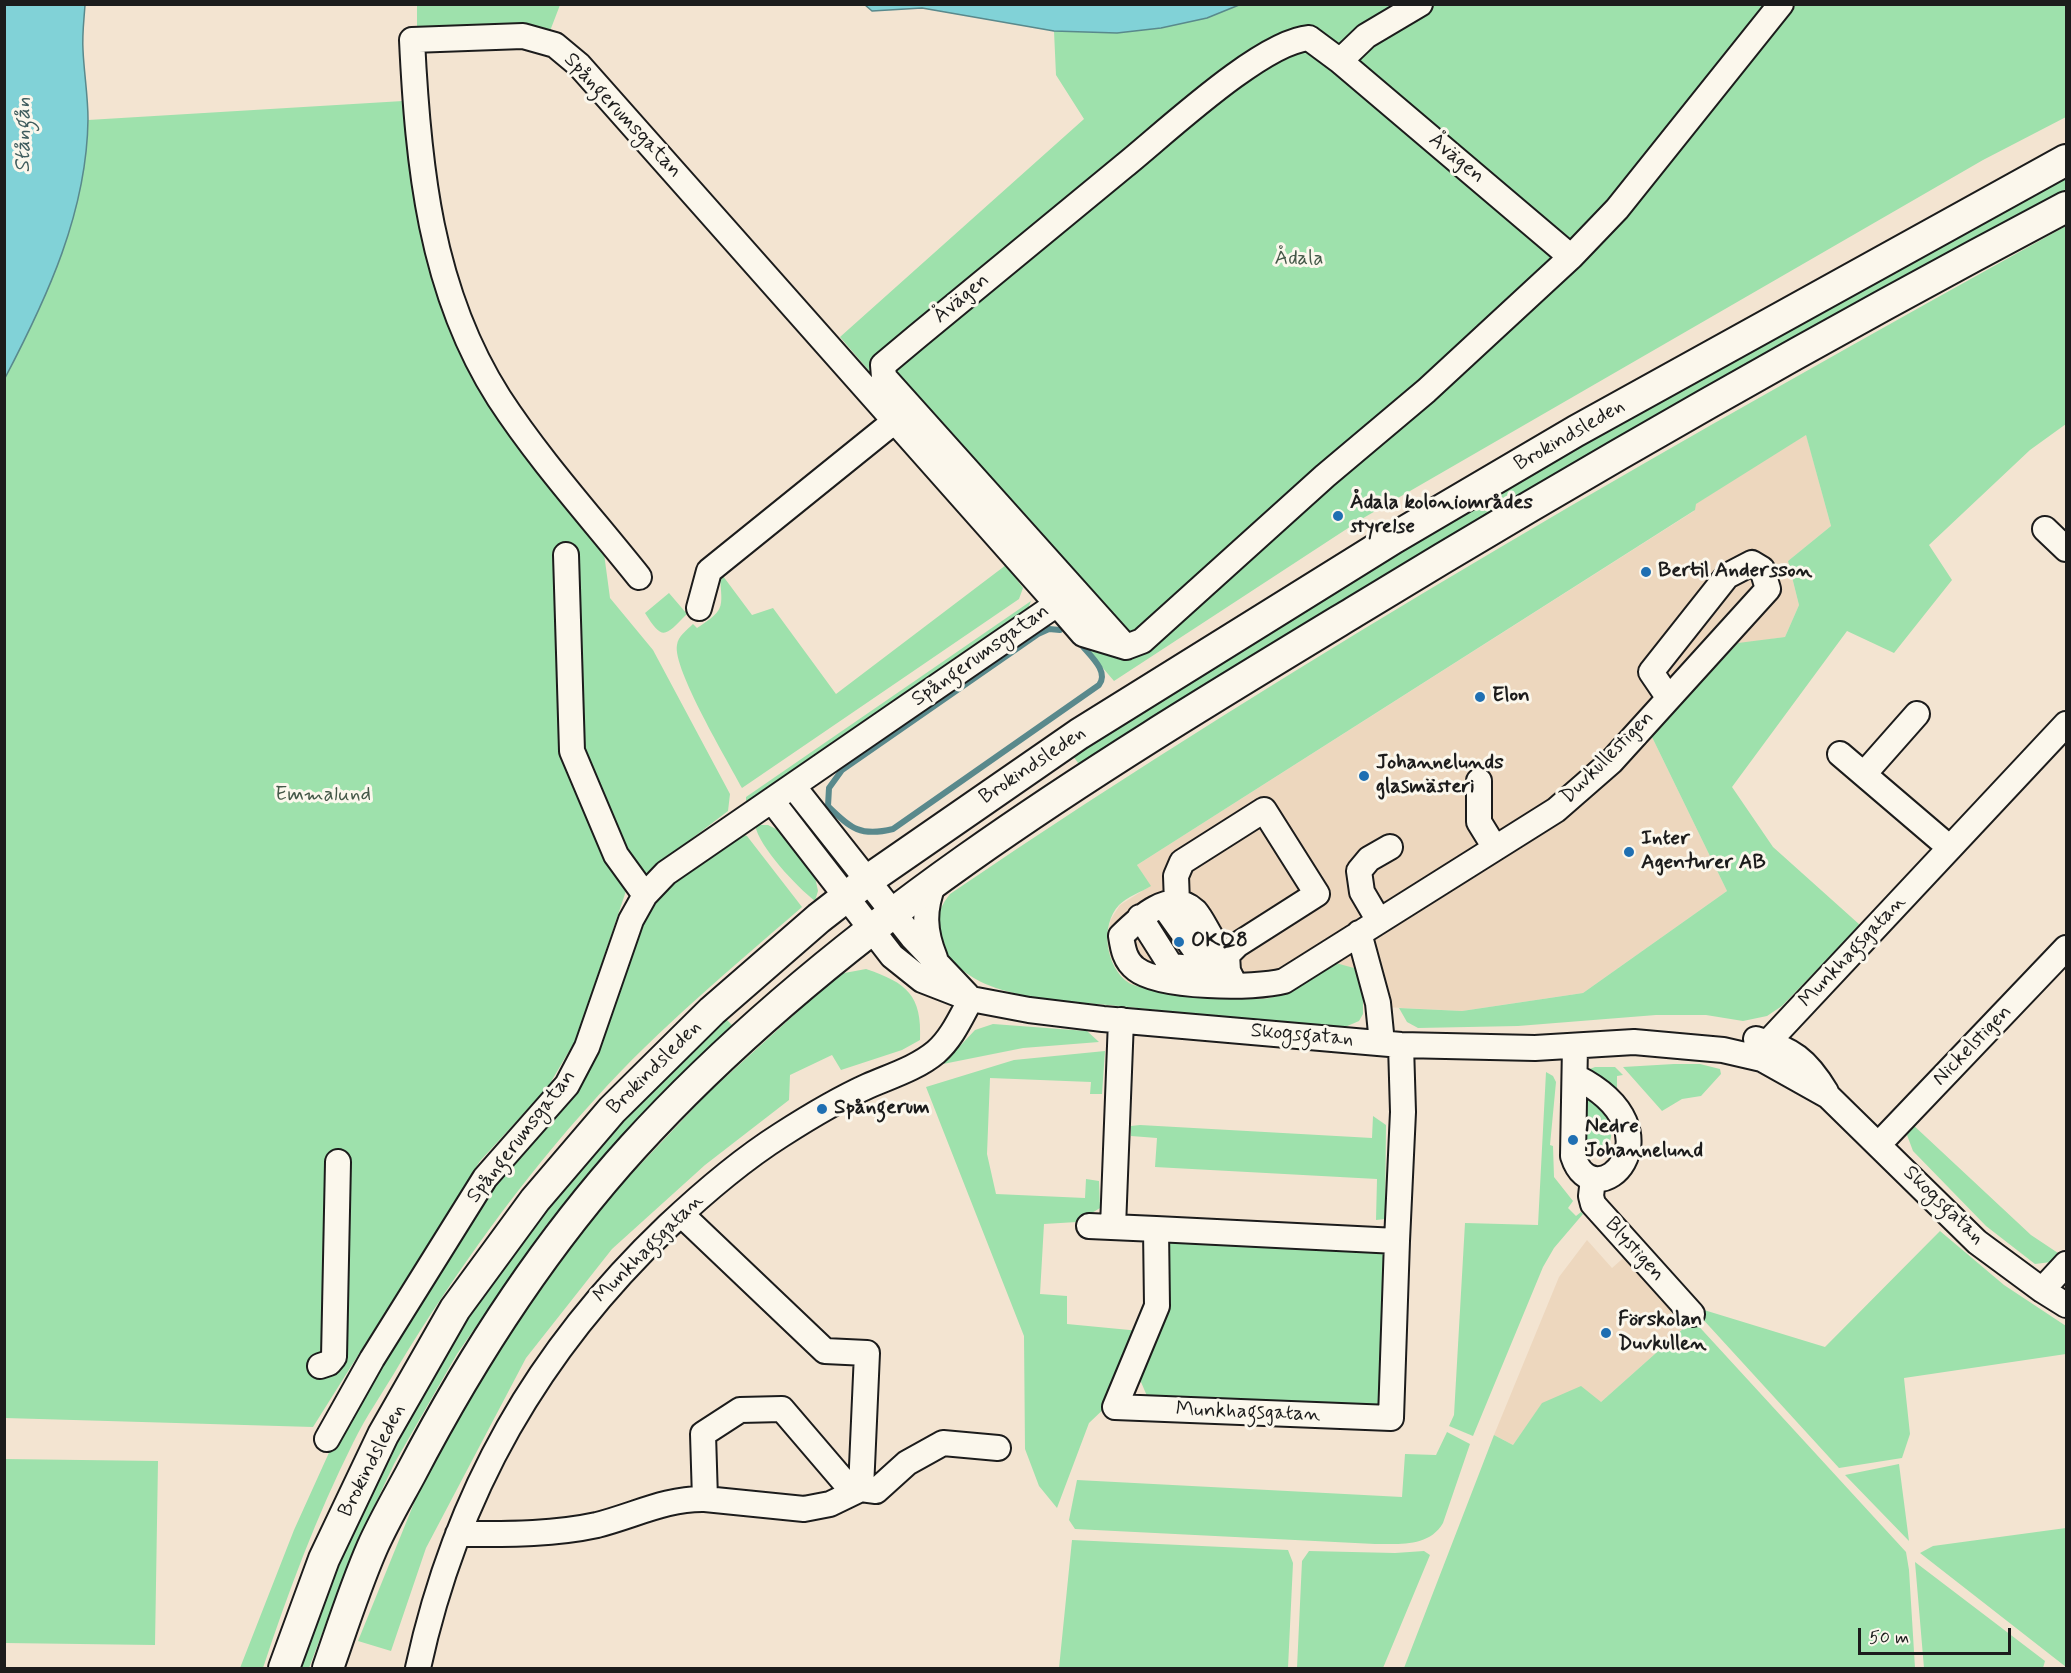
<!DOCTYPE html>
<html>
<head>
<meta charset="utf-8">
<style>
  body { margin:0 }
  #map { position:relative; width:2071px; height:1673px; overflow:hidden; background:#f3e4d1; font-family:Mynerve,sans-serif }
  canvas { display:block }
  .frame { position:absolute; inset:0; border:6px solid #1c1c1c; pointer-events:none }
  .scale { position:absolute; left:1858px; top:1628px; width:153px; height:27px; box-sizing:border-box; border:3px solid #1c1c1c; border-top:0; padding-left:8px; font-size:18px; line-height:21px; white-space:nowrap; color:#1c1c1c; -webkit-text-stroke:4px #fbf7ec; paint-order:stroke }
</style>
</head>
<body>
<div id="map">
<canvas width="2071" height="1673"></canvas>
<div class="frame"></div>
<div class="scale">50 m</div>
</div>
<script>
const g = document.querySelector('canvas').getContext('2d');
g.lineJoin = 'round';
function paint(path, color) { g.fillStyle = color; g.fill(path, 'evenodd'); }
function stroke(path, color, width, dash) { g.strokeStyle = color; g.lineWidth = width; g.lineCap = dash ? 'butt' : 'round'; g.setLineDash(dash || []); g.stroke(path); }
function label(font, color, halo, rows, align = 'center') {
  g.font = font + ' Mynerve,sans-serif'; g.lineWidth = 6; g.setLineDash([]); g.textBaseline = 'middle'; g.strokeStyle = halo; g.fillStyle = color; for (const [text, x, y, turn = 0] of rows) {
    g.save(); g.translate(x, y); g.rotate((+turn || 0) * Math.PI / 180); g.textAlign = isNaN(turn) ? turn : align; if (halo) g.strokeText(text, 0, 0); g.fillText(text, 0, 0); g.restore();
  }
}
const built = new Path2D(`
  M1806,434L1831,526L1788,561L1799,605L1785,637L1738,644L1651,735L1727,891L1583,993L1462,1011L1364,1006L1363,993L1282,994L1254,1000L1147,990L1128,983L1117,969L1109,954L1107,935L1111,919L1120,905L1150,886L1137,865L1694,511L1695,504Z
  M1587,1240L1612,1268L1629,1253L1693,1320L1601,1402L1542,1404L1513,1445L1494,1435L1559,1277Z`);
const green = new Path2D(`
  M1239,4L2066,5V117L1983,160L1365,517L1114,681L1078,639L1089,628L840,337L1084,119L1056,75L1054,31L1117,33L1207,18Z
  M417,5H560L550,31L529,26L417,27Z
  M403,101L413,192L440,293L603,546L610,598L653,650L730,794L728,811L627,888L576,1039L548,1087L480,1161L313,1427L5,1418V378C37,316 67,254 81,184C85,163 86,141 88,120Z
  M2066,176V189L1627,432L1336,605L1081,767L1073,756C1393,545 1731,361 2066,176Z
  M2066,226V424L2030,450L1929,545L1952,580L1894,653L1847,631L1732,787L1773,847L1860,925L1782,1006L1767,1016L1743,1021L1706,1015H1656L1518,1026L1418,1028L1407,1022L1399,1008L1462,1011L1583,993L1727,891L1651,735L1738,643L1785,637L1799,605L1788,561L1831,526L1806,435L1696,504L1695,510L1137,865L1151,886C1141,892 1127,897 1119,905C1100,925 1105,967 1129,983C1145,993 1248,1002 1269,998C1291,994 1313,974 1332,962L1354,968L1363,993V1014L1359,1021L1345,1027C1269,1020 1193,1014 1118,1006C1078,1002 1034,1001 996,988C955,974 916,936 950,894C1309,650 1687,436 2066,226Z
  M1006,565L1023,588L1019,599L742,788C729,763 672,668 677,645C678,636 687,630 693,624L697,628C728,608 721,607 720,572L752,615L773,608L836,694Z
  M669,593L687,614C665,636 663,642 645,613Z
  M1031,601L1027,611L746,802V797Z
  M755,825H768L778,830L815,877L818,891L815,901C797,887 759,847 755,825Z
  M741,834L747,836L802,907C732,968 659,1028 596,1098C521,1180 457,1270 399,1365C384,1391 366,1416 353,1443C317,1515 288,1592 263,1668H240L294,1530L332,1446L489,1187L558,1110L652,903L674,880Z
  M866,969C907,983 922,995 920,1040L902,1050L841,1070L832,1055L790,1075L789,1100L705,1165L612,1249L526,1358L426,1548L391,1651L358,1641L423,1481L501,1345L602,1205L707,1094L839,974Z
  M725,1018L732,1025L661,1093L583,1180L544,1228L457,1354L394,1464L352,1554L309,1668H297C312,1629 326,1588 343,1550C372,1482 408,1415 445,1352C518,1226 621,1118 725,1018Z
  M993,1024L1087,1031L1099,1042L1023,1048L943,1064L975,1030Z
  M1105,1051L1102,1094H1090L1091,1082L990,1078L987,1154L996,1194L1085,1198L1086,1179L1099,1181L1100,1208L1077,1222L1044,1224L1040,1294L1067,1296V1324L1140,1331L1110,1403L1089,1423L1057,1508L1039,1486L1025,1449L1024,1336L926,1087L1014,1060Z
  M1674,1064H1700L1720,1069L1721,1074L1701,1096L1682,1099L1662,1111L1623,1067Z
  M1595,1067H1615L1623,1075L1617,1076V1090L1587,1070Z
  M1546,1072L1553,1076L1556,1082L1550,1145L1553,1146L1554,1177L1573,1201L1568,1208L1576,1216L1581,1212L1583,1214L1554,1248L1543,1267L1473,1436L1449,1426L1454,1415L1465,1223L1538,1225Z
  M1586,1096C1600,1110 1618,1123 1609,1144L1600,1150L1590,1148L1584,1140Z
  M1373,1116L1386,1125L1385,1219L1376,1220L1377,1179L1155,1167L1157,1138L1131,1136V1126L1140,1125L1372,1138Z
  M1911,1123L2031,1235L2064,1257L2059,1261L2035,1264L1986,1226L1913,1151L1907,1135Z
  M1940,1231L2004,1285L2066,1326V1354L1904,1378L1910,1434L1902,1458L1839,1468L1699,1315L1704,1310L1825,1347Z
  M1161,1241L1392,1253L1386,1413L1150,1403L1138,1375Z
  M1693,1320L1906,1552L1909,1570L1915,1668H1404L1494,1435L1513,1445L1542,1403L1581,1386L1601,1402Z
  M1447,1432L1470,1444L1443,1523C1429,1547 1400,1544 1375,1544L1075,1529L1069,1520L1077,1480L1402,1497L1405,1454L1436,1455Z
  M5,1459L158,1461L155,1645L5,1643Z
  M1899,1464L1909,1541L1845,1475Z
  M2066,1528V1667L1920,1553L1933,1546Z
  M1072,1540L1288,1550L1293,1563L1288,1668H1059Z
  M1309,1551L1395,1553L1424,1551L1430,1555L1383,1668H1297L1302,1561Z
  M1915,1562L2045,1661L2043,1668H1924Z`);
const water = new Path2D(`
  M5,4L85,5C84,20 82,35 83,50C84,73 88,96 88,119C87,212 47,298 5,378Z
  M865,5H1239L1207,18L1161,28L1117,33L1054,31L922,8L872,11Z`);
const stream = new Path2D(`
  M1060,630L1049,629L1038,634L842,770L829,788L828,806C851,829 861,837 893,829L1099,685C1110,671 1088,654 1079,642`);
const minor = new Path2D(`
  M1420,4L1366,36L1340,61L1571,257
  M2045,529L2066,549
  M566,555L572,751L616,855L645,895
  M1057,604L1083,634L1126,647L1142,641L1325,476L1426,391L1571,257L1617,209L1781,4
  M699,608L709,571L896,420
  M1126,647L884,377L883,365C963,298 1044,232 1124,166C1165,133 1261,42 1309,38L1340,61
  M1840,754L1950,848
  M1864,774L1917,714
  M1479,781V822L1495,848
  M793,786L913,938L967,995
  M772,801L892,956L922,980L971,999L1029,1010L1103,1019L1401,1045L1535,1048L1634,1042L1723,1050L1762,1059L1828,1096L1977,1242L2042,1290L2066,1305
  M934,883C923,910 924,931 935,958
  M1177,903L1176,876L1182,862L1264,810L1317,894L1237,945L1227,955L1228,971L1235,985
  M1163,905L1208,968
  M1140,917L1171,966L1202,969
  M1379,921L1362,892L1359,871L1369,859L1390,847
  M1359,933L1378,1003L1382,1043
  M1235,985L1208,968L1213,940C1207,931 1202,919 1195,911C1170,888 1138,919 1121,936C1123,949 1125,961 1136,969C1160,988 1255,989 1284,981L1556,810L1611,762L1768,589L1762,569L1752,563L1727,576L1651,672L1668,697
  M1756,1039C1792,1049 1807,1060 1826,1092
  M1575,1046L1573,1156C1594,1222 1685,1132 1576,1077
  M1755,1056L2066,724
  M1879,1144L2066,948
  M1593,1179L1591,1196L1593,1204L1692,1314
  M681,1214L825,1351L867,1353L861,1489L830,1504L804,1509L705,1499L703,1434L740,1410L782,1409L853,1492
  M1089,1226L1156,1229
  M1113,1227L1121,1020
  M1156,1229L1397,1241L1391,1418L1115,1407L1157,1306Z
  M1397,1241L1403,1112L1401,1045
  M2042,1290L2066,1264
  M320,1366L329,1363L334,1357L338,1162
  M327,1439L372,1359L485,1178L567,1085L587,1047L631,920L645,895L666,873L1057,604L579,65L555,45L523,36L412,40C418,164 430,290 499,398C540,461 592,518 639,577
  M861,1489L876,1491L907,1463L943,1443L998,1448
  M458,1534C504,1534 551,1535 597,1525C633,1516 667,1498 705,1499
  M418,1668C456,1493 538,1350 668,1226C703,1193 740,1161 781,1135C809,1117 837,1100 868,1086C891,1076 917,1068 936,1052C952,1038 961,1017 971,999`);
const major = new Path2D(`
  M284,1668L324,1559L383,1435L455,1309L535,1200L612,1110L712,1011L819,918L868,880L1079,734L1394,538L1576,431L2066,160
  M328,1668C342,1628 355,1587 372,1548C383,1523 397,1499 410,1475C471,1358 544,1245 633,1147C836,924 1100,766 1354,612C1587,470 1826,334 2066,207`);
const markers = [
  [1338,516,6,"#1f6fb2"],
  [1646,572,6,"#1f6fb2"],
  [1480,697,6,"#1f6fb2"],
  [1364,776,6,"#1f6fb2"],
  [1629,852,6,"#1f6fb2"],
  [1179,942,6,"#1f6fb2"],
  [822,1109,6,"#1f6fb2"],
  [1573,1140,6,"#1f6fb2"],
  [1606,1333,6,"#1f6fb2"]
];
const streetNames = [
  ["Spångerumsgatan",622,116,47],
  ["Åvägen",1456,159,40],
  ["Åvägen",962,299,-40],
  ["Brokindsleden",1570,436,-30],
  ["Spångerumsgatan",981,656,-35],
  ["Duvkullestigen",1608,758,-45],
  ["Brokindsleden",1033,766,-34],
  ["Munkhagsgatan",1853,952,-47],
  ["Skogsgatan",1302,1036,5],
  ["Nickelstigen",1973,1046,-46],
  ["Brokindsleden",655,1068,-45],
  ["Spångerumsgatan",522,1137,-52],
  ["Skogsgatan",1943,1206,44],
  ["Munkhagsgatan",649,1249,-45],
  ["Blystigen",1634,1250,48],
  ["Munkhagsgatan",1248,1413,2],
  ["Brokindsleden",373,1461,-63]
];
const parkNames = [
  ["Ådala",1299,260],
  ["Emmalund",323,796]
];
const poiNames = [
  ["Ådala koloniområdes",1350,504],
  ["styrelse",1350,528],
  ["Bertil Andersson",1658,572],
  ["Elon",1492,697],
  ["Johannelunds",1376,764],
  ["glasmästeri",1376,788],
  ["Inter",1641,840],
  ["Agenturer AB",1641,864],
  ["OKQ8",1191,942],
  ["Spångerum",834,1109],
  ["Nedre",1585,1128],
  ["Johannelund",1585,1152],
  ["Förskolan",1618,1321],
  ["Duvkullen",1618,1345]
];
const waterNames = [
  ["Stångån",24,135,-90]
];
paint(built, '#edd7be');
paint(green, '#9ee1ac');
paint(water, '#81d2d7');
stroke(water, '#59898c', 1.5);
stroke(stream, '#59898c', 6);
stroke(minor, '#1c1c1c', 28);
stroke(major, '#1c1c1c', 34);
stroke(minor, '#fbf7ec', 24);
stroke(major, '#fbf7ec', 30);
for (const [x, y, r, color] of markers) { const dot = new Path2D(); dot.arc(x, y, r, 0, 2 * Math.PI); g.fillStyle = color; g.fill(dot); stroke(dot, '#fbf7ec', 2); }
label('21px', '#1c1c1c', '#fbf7ec', streetNames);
label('21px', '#435747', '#fbf7ec', parkNames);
label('bold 21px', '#1c1c1c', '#fbf7ec', poiNames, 'left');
label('italic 22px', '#3f5c5d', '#fbf7ec', waterNames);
</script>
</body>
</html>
